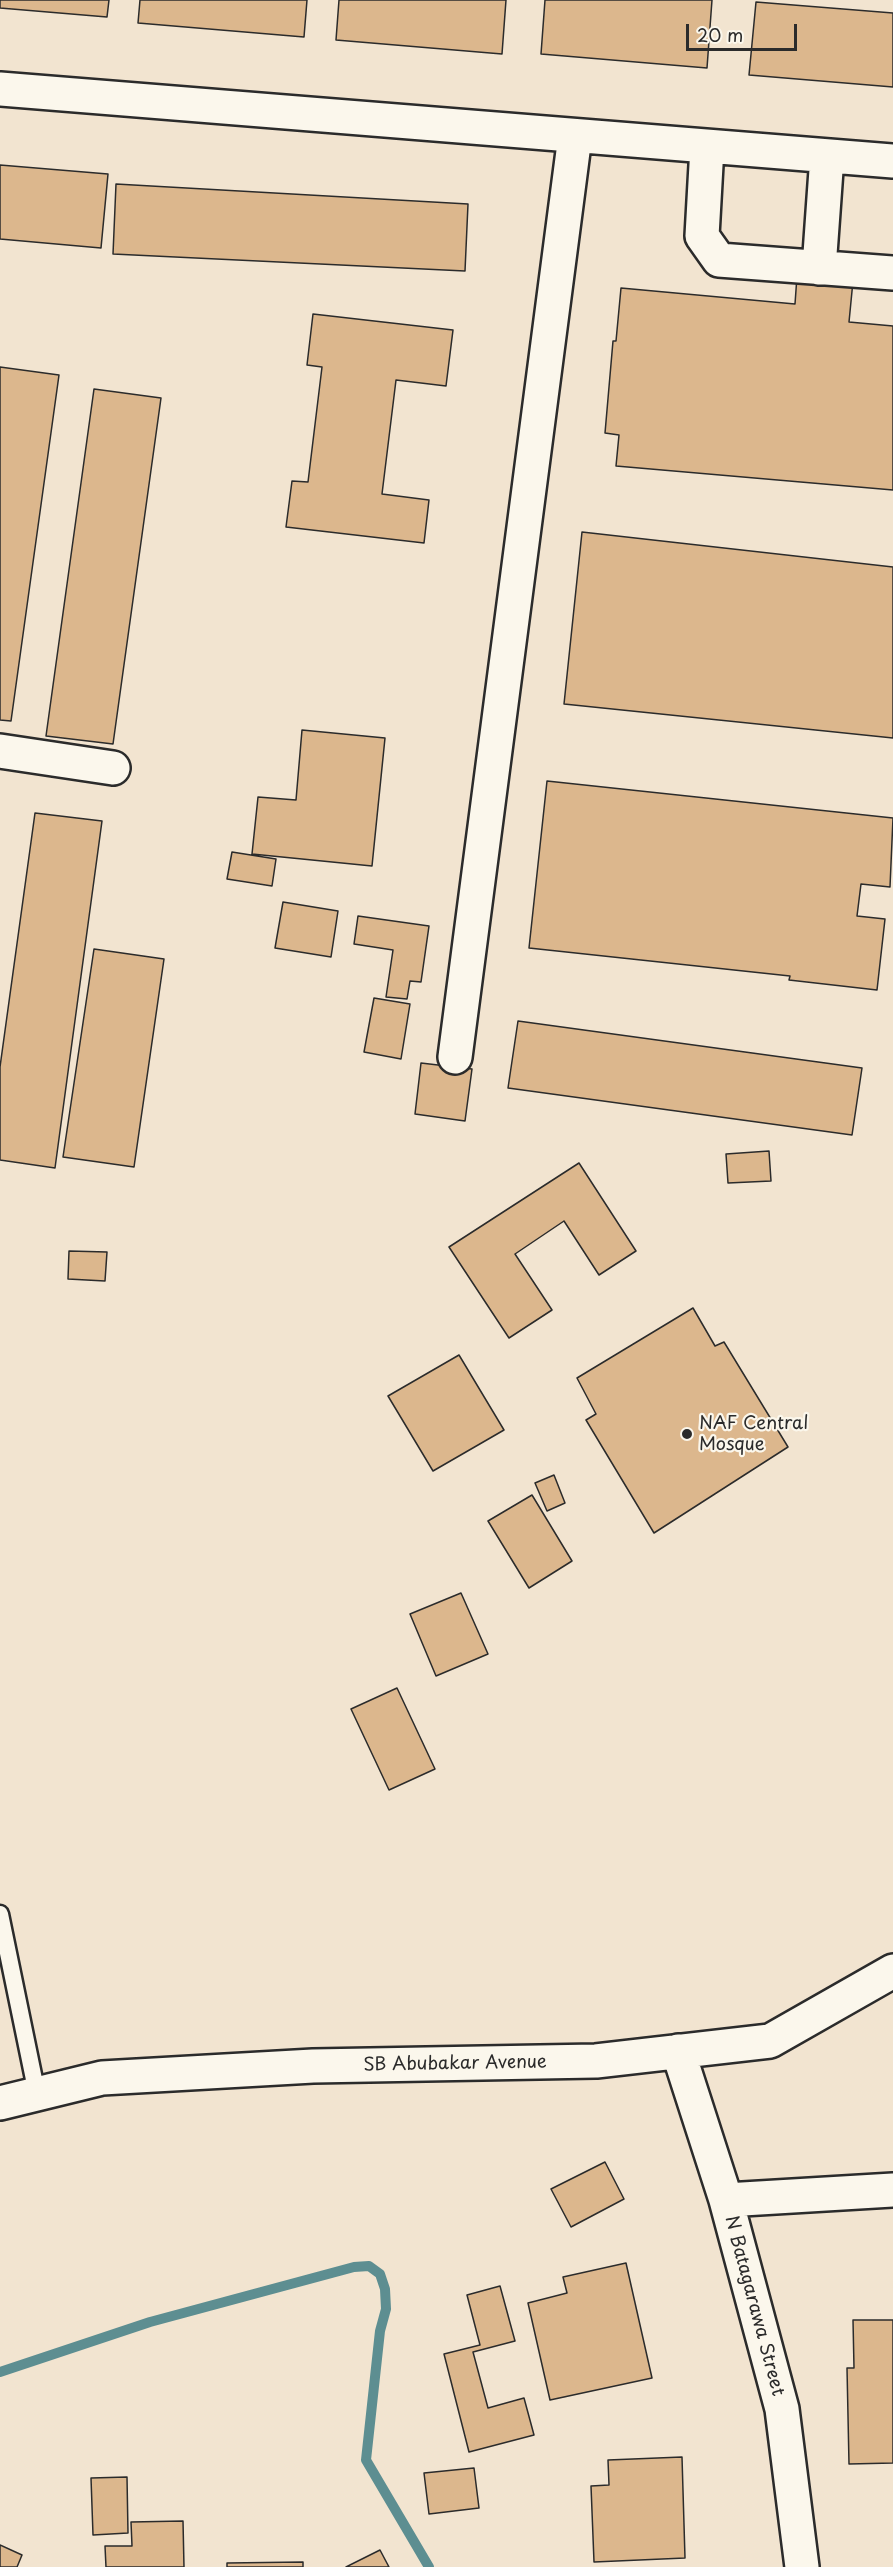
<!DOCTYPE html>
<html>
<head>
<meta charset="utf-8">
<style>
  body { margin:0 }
  #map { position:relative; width:893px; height:2567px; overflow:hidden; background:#f2e4d0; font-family:"Playpen Sans",sans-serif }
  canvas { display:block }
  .scale { position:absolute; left:686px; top:24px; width:111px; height:27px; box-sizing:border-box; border:3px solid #2b2b2b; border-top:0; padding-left:8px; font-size:18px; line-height:21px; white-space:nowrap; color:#2b2b2b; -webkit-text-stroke:4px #fbf7ec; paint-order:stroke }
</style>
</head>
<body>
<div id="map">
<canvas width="893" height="2567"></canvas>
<div class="scale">20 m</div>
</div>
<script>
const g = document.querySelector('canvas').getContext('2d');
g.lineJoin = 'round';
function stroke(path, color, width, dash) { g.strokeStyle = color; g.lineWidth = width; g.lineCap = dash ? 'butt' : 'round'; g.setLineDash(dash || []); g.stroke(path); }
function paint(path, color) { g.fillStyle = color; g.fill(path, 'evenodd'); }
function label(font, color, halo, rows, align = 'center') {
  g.font = font + ' "Playpen Sans",sans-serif'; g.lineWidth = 4.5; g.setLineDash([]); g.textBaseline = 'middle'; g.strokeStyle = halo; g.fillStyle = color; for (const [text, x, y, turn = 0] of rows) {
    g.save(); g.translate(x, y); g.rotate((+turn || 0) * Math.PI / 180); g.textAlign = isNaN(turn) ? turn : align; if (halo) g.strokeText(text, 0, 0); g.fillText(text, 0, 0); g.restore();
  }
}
const stream = new Path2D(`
  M0,2372L150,2322L354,2267L369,2266L380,2274L385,2289L386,2309L380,2331L366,2460L429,2567`);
const building = new Path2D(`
  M0,0H109L107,17L0,8Z
  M140,0H307L304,37L138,23Z
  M339,0H506L502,54L336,40Z
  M545,0H712L707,68L541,54Z
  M756,2L893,13V87L749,75Z
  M0,165L108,174L101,248L0,239Z
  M116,184L468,204L465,271L113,254Z
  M797,276L853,281L849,322L893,326V490L616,466L619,435L605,433L613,341H616L621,288L795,304Z
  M313,314L453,330L446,386L396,380L382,494L429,500L424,543L286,527L292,481L308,482L322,367L307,365Z
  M0,367L59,375L11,721L0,720Z
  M94,389L161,398L113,744L46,736Z
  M582,532L893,567V738L564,704Z
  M302,730L385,738L372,866L252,854L258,797L296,800Z
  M547,781L893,818L890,887L861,884L857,916L885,919L877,990L789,980L790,976L529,948Z
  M35,813L102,821L55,1168L0,1160V1067Z
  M232,852L276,859L272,886L227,879Z
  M283,902L338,911L331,957L275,948Z
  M358,916L429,926L421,982L410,981L407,999L386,997L393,950L354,944Z
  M94,949L164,959L134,1167L63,1157Z
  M374,998L410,1004L401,1059L364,1052Z
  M518,1021L862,1068L852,1135L508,1088Z
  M421,1063L472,1069L465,1121L415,1114Z
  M769,1151L771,1181L728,1183L726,1154Z
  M579,1163L636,1251L599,1275L564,1221L515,1254L552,1310L509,1338L449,1247Z
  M69,1251L107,1252L105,1281L68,1279Z
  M693,1308L715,1346L724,1342L788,1447L654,1533L586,1420L596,1414L577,1378Z
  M459,1355L504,1430L433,1471L388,1396Z
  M554,1475L565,1503L547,1511L535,1483Z
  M532,1495L572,1561L529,1588L488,1521Z
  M461,1593L488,1654L436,1676L410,1614Z
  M397,1688L435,1769L389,1790L351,1709Z
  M605,2162L624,2199L571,2227L551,2189Z
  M626,2263L652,2378L550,2400L528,2303L567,2293L563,2277Z
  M500,2286L515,2341L473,2352L488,2408L524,2398L534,2435L469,2452L444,2354L480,2345L467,2295Z
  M853,2320H893V2463L849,2464L847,2368H854Z
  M682,2457L685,2558L594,2562L591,2486L609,2485L608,2460Z
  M474,2468L479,2508L429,2514L424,2473Z
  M127,2477L128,2533L93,2535L91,2478Z
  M183,2521L184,2567H106L105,2546H132L131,2522Z
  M0,2545L22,2555L17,2567H0Z
  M380,2550L389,2567H346Z
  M303,2562V2567H227V2563Z`);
const service = new Path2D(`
  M0,1914L37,2094`);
const minor = new Path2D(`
  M0,89L893,161
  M707,147L702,236L719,260L893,273
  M819,268L827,156
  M0,751L113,768
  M455,1057L575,136
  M678,2051L726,2200L782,2409L802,2567
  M0,2103L102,2078L313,2066L596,2061L770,2041L893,1971
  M726,2200L893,2190`);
const markers = [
  [687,1434,6,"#2b2b2b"]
];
const poiNames = [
  ["NAF Central",699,1424],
  ["Mosque",699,1445]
];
const streetNames = [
  ["SB Abubakar Avenue",455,2064,-1],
  ["N Batagarawa Street",754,2306,75]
];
stroke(stream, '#5d8e91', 10);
paint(building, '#dcb78d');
stroke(building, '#2b2b2b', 1.5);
stroke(service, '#2b2b2b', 21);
stroke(minor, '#2b2b2b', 38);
stroke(service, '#fbf7ec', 16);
stroke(minor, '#fbf7ec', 33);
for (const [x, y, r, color] of markers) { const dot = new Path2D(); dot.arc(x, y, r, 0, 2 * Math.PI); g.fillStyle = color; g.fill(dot); stroke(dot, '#fbf7ec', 2); }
label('18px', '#2b2b2b', '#fbf7ec', poiNames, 'left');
label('18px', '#2b2b2b', '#fbf7ec', streetNames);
</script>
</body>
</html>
